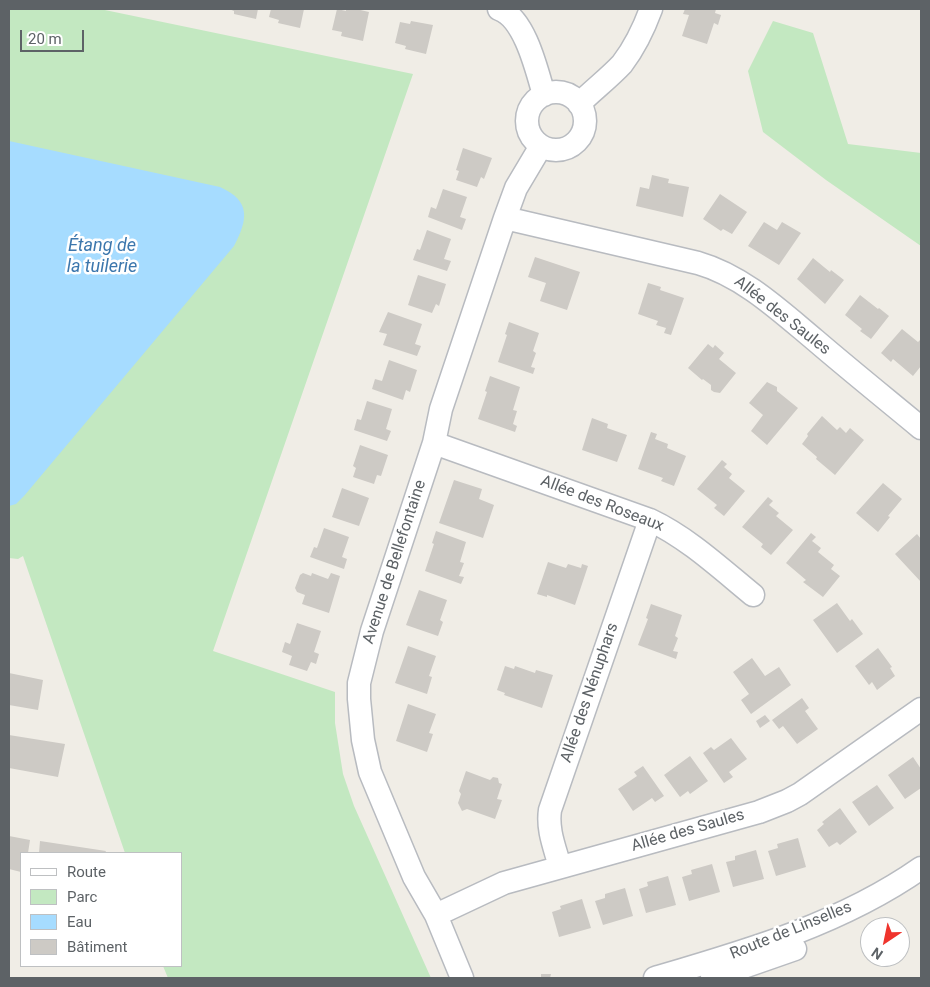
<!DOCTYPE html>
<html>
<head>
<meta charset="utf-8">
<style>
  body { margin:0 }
  #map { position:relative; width:930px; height:987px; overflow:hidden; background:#f0ede6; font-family:Roboto,sans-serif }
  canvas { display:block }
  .frame { position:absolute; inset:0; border:10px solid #5d6266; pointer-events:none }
  .legend { position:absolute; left:20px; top:852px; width:162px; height:115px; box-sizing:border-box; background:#fff; border:1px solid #bec0c2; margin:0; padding:6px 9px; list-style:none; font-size:15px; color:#5d6266 }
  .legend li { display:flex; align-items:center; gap:10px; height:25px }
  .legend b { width:25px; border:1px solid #bec0c2 }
  .north { position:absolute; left:860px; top:917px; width:50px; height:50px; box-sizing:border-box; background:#fff; border:1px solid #bec0c2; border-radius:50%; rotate:214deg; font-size:14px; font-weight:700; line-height:20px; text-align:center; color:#5d6266 }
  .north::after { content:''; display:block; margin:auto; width:18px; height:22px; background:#ef342d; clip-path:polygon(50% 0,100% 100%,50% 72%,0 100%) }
  .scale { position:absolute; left:20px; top:30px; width:64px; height:22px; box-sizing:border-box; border:2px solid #5d6266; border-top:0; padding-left:6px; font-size:15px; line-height:18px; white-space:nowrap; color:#5d6266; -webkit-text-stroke:4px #fff; paint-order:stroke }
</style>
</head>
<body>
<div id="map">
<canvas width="930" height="987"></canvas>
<div class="frame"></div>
<ul class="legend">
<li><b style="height:6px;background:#fff"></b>Route</li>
<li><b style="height:14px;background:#c3e8c1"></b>Parc</li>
<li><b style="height:14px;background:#a6dcff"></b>Eau</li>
<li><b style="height:14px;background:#cdcac5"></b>Bâtiment</li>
</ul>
<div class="north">N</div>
<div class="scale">20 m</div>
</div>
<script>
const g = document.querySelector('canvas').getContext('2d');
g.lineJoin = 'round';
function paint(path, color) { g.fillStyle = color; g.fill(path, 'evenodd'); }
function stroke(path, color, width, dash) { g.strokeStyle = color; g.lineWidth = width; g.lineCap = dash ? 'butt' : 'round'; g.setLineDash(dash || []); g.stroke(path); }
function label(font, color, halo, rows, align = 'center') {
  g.font = font + ' Roboto,sans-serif'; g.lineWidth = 5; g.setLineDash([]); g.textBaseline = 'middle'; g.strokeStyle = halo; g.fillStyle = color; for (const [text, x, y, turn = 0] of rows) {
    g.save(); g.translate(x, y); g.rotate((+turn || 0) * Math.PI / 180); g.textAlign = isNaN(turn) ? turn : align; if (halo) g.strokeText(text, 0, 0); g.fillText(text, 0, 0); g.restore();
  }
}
const green = new Path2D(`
  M9,9H100L413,74L213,651L335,692V723L343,774L354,806L431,978H168L163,966H181V853H125L23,556L18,559L9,558Z
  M773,21L813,33L848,144L921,153V246L826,180L763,132L748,71Z`);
const water = new Path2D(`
  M9,141L220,187C251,201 248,219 234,246L24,496L16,504L9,506Z`);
const building = new Path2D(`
  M229,9H258L256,19L234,14V11Z
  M271,9H304L300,28L278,23L279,20L269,17Z
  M337,9L346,11V9H356L369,12L363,41L341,36L342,32L332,30Z
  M685,9H716L715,13L721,15L718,25L714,23L707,44L682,36L689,15L683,14Z
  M411,21L433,25L426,54L405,49L406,46L395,43L400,22L410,24Z
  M463,148L492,158L484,179L481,177L477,187L456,180L459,171L456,170Z
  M652,175L669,179L668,183L689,187L683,217L636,206L640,187L649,189Z
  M443,189L467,197L460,217L466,219L462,230L428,217L431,207L436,209Z
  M720,194L747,212L732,234L723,229L721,231L703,219Z
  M764,222L777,230L782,222L801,233L779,265L748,246Z
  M427,230L451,239L444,259L451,261L447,271L413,260L417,249L420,250Z
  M535,257L580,272L567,310L540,301L546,283L528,277Z
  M813,258L830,272L831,270L844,280L825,304L797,279Z
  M418,275L446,284L439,306L436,304L432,313L408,305Z
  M648,283L661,287L660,290L684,298L671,335L664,333L666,328L656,325L658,321L638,314Z
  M860,295L878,309L879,308L889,316L871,339L860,331L862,329L845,315Z
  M388,312L422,324L415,344L421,346L417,356L383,345L387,334L379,332Z
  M509,322L539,333L533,351L536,353L531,367L535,368L533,374L498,362L507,335L505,334Z
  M902,329L918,342L921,339V366L913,376L893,359L891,362L881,353Z
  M708,344L713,348L715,345L724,353L719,359L736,373L720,393L714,392L711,390V385L703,379L702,380L688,368Z
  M389,360L417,370L410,392L406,390L403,400L372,389L375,379L382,381Z
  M490,376L520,387L513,410L517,411L513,424L517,426L515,432L478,419L487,392L485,391Z
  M767,382L777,387V391L798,408L767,445L751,431L763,415L749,403Z
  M367,401L392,409L386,429L391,431L387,441L354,430L357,419L361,420Z
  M822,416L837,430L840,427L846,433L850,428L864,440L835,475L816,459L817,457L802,444L808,436L807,434Z
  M592,418L608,424L607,428L627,435L617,462L582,450Z
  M651,432L657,434L655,439L668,444L667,448L686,456L674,486L661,481L663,478L638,469Z
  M360,445L388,455L381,476L377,475L374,484L353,477L356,468L353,466Z
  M722,460L727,464L724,467L732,474L729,478L745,491L724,516L714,508L717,505L697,489Z
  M454,480L482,489L479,499L494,505L483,538L439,523Z
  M883,483L902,499L888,516L890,517L878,532L856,513Z
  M342,488L369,498L359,526L332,517Z
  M768,497L773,501L769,505L779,513L776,516L793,530L771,555L761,547L763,544L742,527Z
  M324,528L349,537L342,557L347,559L344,569L310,557L314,547L317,548Z
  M436,531L466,542L460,562L464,563L459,576L464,577L461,584L425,571L434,544L432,543Z
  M811,533L816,537L812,541L821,548L818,552L834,565L831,569L840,576L823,597L803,582L806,580L786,563Z
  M917,534L921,539V582L895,554Z
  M548,562L566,568L568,564L581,568L582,564L588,566L575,605L547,595V597L537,594Z
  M303,573L311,576L312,573L328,579L331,573L340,576L329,613L302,604L305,595L297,592L295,588L300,575Z
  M419,590L447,600L440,620L443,622L438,636L406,625Z
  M837,603L850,621L852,619L863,634L837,653L813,620Z
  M651,604L682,615L675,636L678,638L673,651L678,652L676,659L638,645L648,619L646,618Z
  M297,623L321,631L314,652L319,654L316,664L311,662L307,671L289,665L292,656L282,652L285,642L290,644Z
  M408,646L436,656L429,676L432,677L427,694L395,683Z
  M878,648L892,667L890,668L895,676L877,690L872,682L869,685L855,666Z
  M752,658L765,676L779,667L791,685L751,714L741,700L749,694L733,672Z
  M505,666L514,669L515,666L535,673L536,670L553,675L542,708L504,695L505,693L497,690Z
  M9,673L43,680L38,710L9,705Z
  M802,698L809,708L805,711L818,729L797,744L783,726L779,729L772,720Z
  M408,704L436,714L429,733L433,734L427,752L396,741Z
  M765,715L770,721L760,728L756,721Z
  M9,735L65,744L58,777L9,768Z
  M731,738L747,759L729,772L733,777L724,783L703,753L711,747L714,750Z
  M690,756L708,781L690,794L688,791L680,797L664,775Z
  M913,757L921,769V788L905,799L888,775Z
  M643,766L664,796L655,802L652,798L633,811L618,789L637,776L634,772Z
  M466,771L490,780L493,777L498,778L499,783L502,784L497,799L502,800L495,819L467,809L462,811L458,803L461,794L459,791Z
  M877,785L894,808L869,826L852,802Z
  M840,808L857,832L840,845L837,842L829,847L817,830L824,824L822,822Z
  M9,836L30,840L28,853H21V872L9,869Z
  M798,838L806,867L776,876L768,851L778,848L777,844Z
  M40,841L106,851L105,853H39Z
  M756,850L764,879L733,887L726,862L735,860V856Z
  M712,864L720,892L689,901L682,877L692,874L691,870Z
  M668,876L676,905L646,913L639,889L648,886L647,882Z
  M625,888L633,916L603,925L595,901L605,898V894Z
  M582,899L591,928L559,937L552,912L561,909L560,906Z
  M541,974H551L550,978H541Z`);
const minor = new Path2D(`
  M499,9C525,18 537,71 544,95
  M527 121a29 29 0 1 1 58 0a29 29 0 1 1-58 0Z
  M579,104C593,90 609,78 622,64C635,47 644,28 651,9
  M505,218L698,263C743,276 779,310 815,340C850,370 886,399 921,428
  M434,443L650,520C688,538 720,568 753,595
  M560,867C555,848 547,830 550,810L650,520
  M436,915L504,883L759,812L787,801L800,794L921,709
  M462,978L436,915L414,877L370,772L363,740L359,699V683L372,631L434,443L441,409L505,218L516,188L541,146
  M655,978C747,951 841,924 921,868
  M712,978L795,949`);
const streetNames = [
  ["Allée des Saules",782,316,38],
  ["Allée des Roseaux",602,504,21],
  ["Avenue de Bellefontaine",395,562,-72],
  ["Allée des Nénuphars",590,693,-71],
  ["Allée des Saules",688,831,-16],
  ["Route de Linselles",791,931,-22]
];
const waterNames = [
  ["Étang de",102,246],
  ["la tuilerie",102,267]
];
paint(green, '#c3e8c1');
paint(water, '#a6dcff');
paint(building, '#cdcac5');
stroke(minor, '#b8bbc0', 25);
stroke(minor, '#fff', 22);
label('16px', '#5d6266', '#fff', streetNames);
label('italic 18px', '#3c77ad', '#fff', waterNames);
</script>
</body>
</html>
